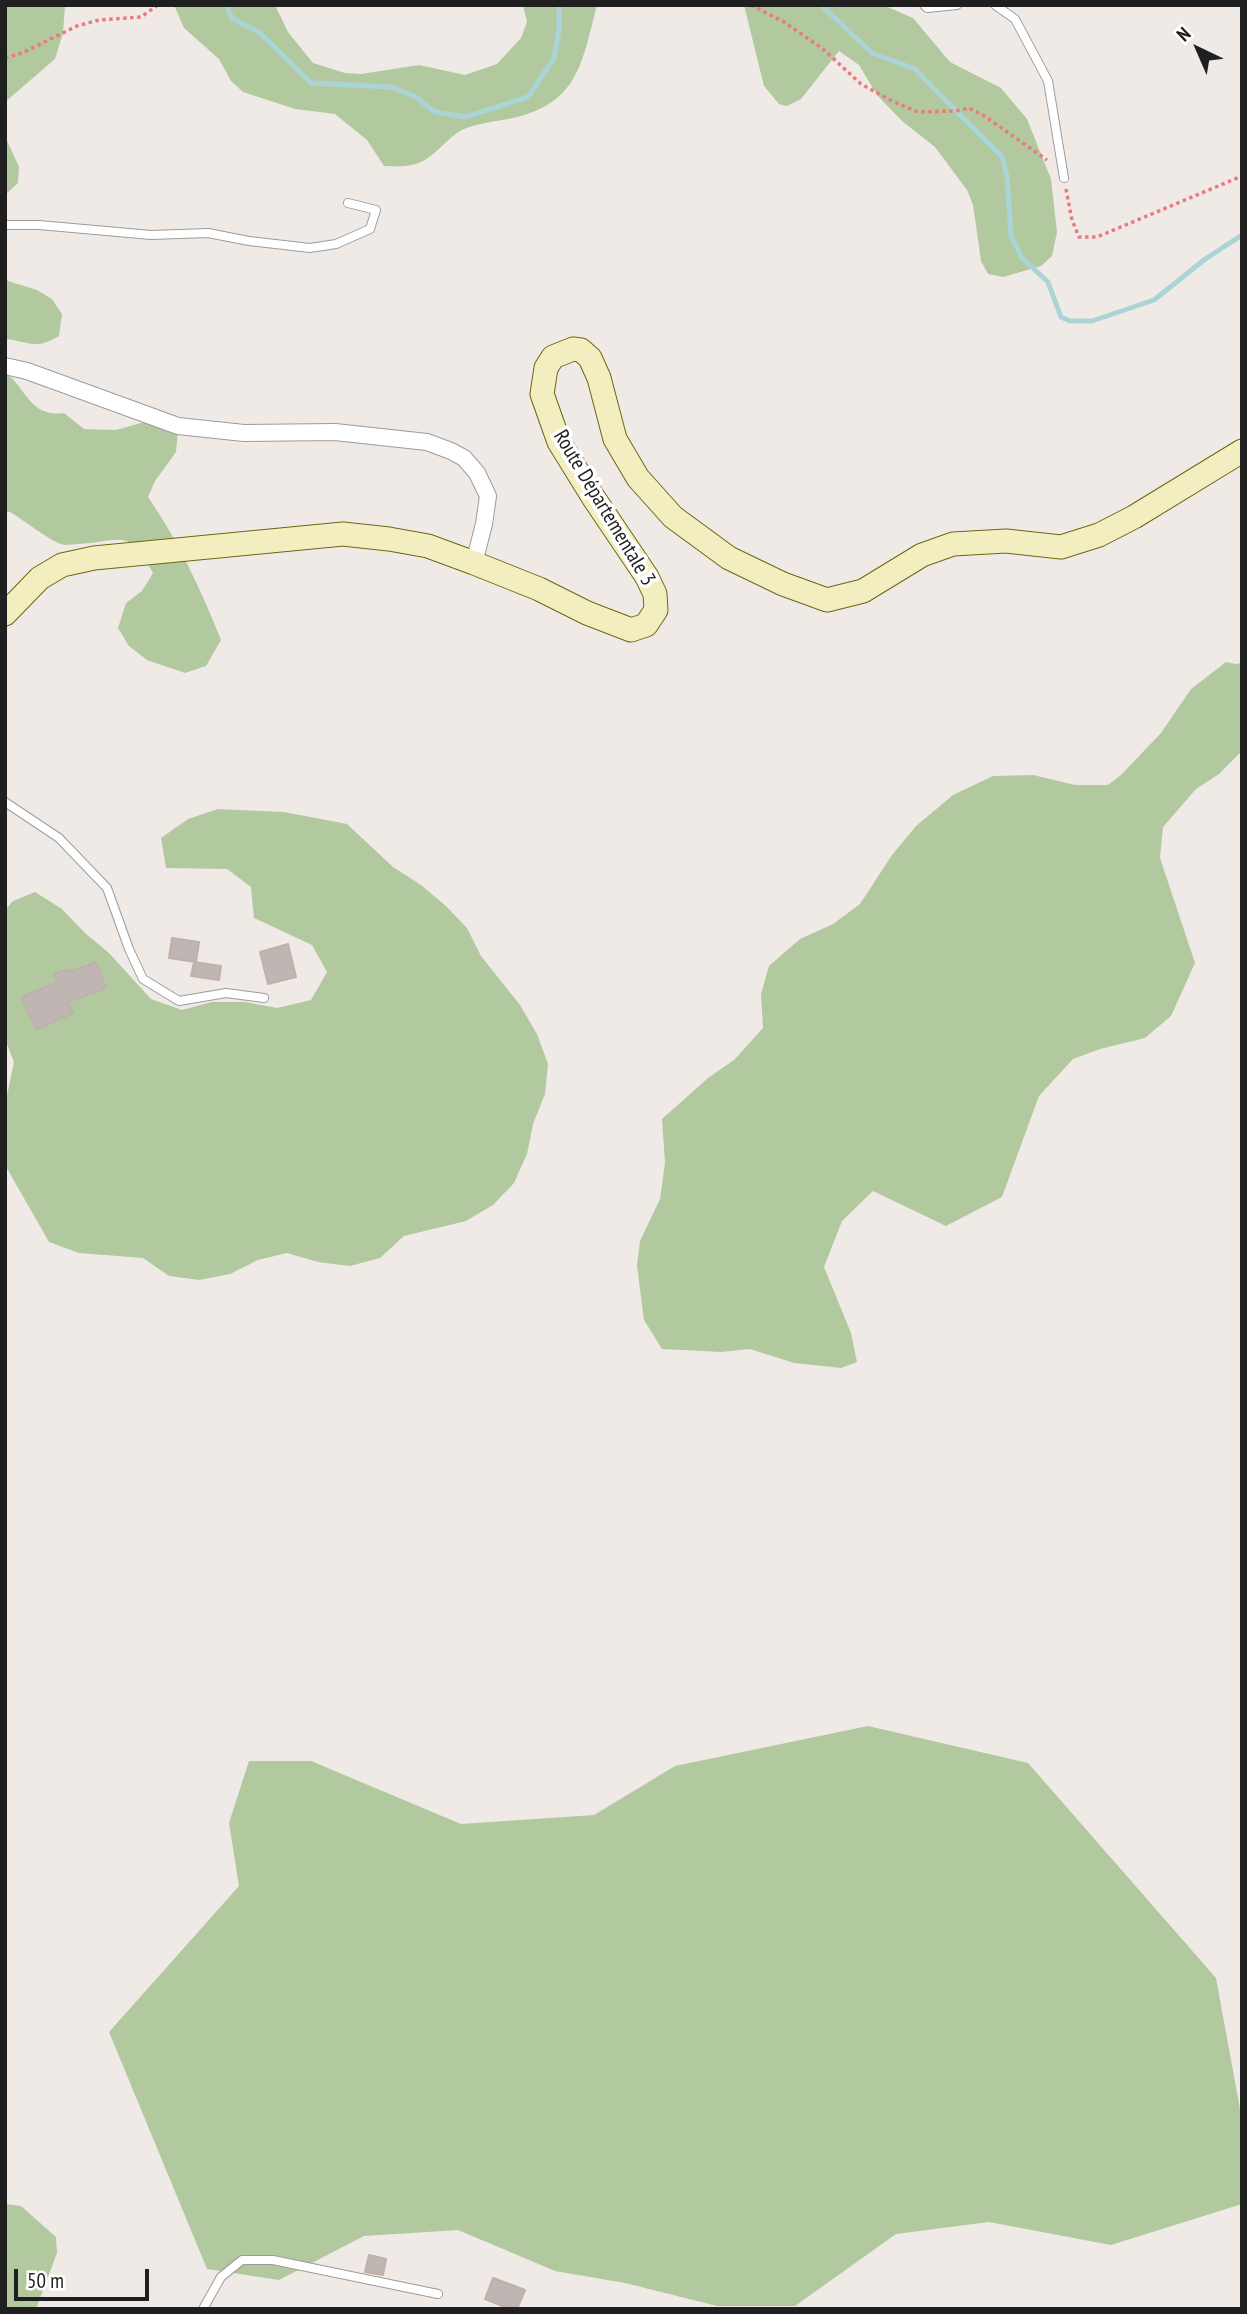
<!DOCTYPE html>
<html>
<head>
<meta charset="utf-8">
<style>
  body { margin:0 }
  #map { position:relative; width:1247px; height:2314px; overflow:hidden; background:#efeae6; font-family:"PT Sans Narrow",sans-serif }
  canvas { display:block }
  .frame { position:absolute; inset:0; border:7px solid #1f1f1f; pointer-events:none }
  .north { position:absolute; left:1163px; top:14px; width:70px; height:70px; -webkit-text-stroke:5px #fff; paint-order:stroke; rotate:316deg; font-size:19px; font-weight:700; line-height:28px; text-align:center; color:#1f1f1f }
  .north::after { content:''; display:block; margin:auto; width:24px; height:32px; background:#1f1f1f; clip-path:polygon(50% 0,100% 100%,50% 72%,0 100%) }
  .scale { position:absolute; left:14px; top:2269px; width:135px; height:32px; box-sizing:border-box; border:4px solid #1f1f1f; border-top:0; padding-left:9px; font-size:21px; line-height:24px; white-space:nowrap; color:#1f1f1f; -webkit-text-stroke:5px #fff; paint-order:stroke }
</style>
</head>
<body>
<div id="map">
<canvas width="1247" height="2314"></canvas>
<div class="frame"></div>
<div class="north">N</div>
<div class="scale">50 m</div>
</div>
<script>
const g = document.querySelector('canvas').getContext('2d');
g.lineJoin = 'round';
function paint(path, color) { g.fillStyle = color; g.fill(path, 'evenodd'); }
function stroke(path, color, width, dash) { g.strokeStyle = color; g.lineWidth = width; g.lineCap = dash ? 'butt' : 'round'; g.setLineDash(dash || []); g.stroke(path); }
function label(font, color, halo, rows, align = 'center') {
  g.font = font + ' "PT Sans Narrow",sans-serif'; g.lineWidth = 7; g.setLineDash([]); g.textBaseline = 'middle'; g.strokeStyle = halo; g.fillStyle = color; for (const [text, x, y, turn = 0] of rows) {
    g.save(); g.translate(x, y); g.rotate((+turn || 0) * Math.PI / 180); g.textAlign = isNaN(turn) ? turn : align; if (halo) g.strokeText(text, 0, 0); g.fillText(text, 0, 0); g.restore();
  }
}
const forest = new Path2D(`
  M5,5H65L63,33L55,59L5,102Z
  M174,5H275L288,32L313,63L345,73L361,74L419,65L465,75L497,64L521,38L527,22L523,5H597C582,62 579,103 513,118C499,121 472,124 460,131C444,141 432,161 412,165C403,167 393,166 384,166L367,140L335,114L295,109L243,92L231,81L219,59L184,28Z
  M744,5H883L913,18L950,62L1001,88L1027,119L1051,179L1057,232L1052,256L1041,266L1003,277L988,274L981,261L973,205L967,190L935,147L902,121L877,95L859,65L839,51L801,99L787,106L779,104L764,86Z
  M5,136L19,167L18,183L5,195Z
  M5,277L8,281L37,290L52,299L62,314L59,336C35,351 29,341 5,339Z
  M5,373C26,386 29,418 64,413L84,429L116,430L141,423L162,424L178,431L176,452L155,481L148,497C179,542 201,590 221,640L206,666L185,673L147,660L129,646L118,628L126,603L142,591L153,573C129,527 122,541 78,544C73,544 66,546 61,544C47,539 24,520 10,512H5Z
  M1226,662L1236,664L1242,663V751L1219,774L1196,789L1163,827L1160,858L1195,963L1171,1016L1145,1038L1100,1049L1073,1059L1039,1096L1002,1197L946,1226L873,1191L842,1221L824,1267L851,1333L857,1362L841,1368L794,1363L750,1349L721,1352L662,1349L644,1320L637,1266L640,1241L660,1199L665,1163L662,1119L708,1078L734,1060L763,1028L761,994L769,966L800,939L833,924L860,904L892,855L916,826L953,795L993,776L1033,775L1075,785H1108L1121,775L1161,733L1191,689Z
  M218,809L284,812L347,824L393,867L421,885L446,906L467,928L481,956L520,1005L537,1034L548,1064L545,1094L533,1124L527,1154L514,1183L493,1205L466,1221L404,1236L380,1258L350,1266L318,1262L287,1253L258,1260L230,1274L199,1280L169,1276L143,1258L79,1253L49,1242L5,1165V1105L14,1062L5,1039V910L13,901L35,892L62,909L85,933L109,953L151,999L182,1010L212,1002H245L277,1008L311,1000L327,972L312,945L254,918L251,887L227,869L166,868L161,838L188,819Z
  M868,1726L1028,1763L1216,1978L1242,2120V2204L1111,2245L989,2222L896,2234L795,2306H717L625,2283L555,2271L458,2230L364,2236L279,2280L207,2269L109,2032L239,1886L229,1823L249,1761H311L461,1824L594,1815L675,1766Z
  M5,2204L21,2206L56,2237L57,2253L36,2309H5Z`);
const stream = new Path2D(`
  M226,5L232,18L260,33L311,83L391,87L416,97L435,112L465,117L528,97L554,58L559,30V5
  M821,5L872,53L915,69L1002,157L1007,176L1011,236L1022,258L1048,282L1061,317L1070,321H1092L1154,300L1204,260L1242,235`);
const building = new Path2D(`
  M172,938L199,942L196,962L169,958Z
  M288,944L296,977L268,984L260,952Z
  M96,962L106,988L68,1002L73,1013L36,1030L22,997L57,982L54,974L69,969L70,972Z
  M194,962L221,966L219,980L191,976Z
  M369,2255L386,2259L383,2275L365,2272Z
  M493,2278L525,2290L517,2309H510L485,2299Z`);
const path = new Path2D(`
  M751,5L784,22L823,49L861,84L894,102L918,112L956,111L969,108L986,117L1047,160
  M5,58L22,53L77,26L99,20L141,17L158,5
  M1066,189L1072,220L1079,237H1097L1242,176`);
const lane = new Path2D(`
  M924,5L927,8L957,5
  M995,5L1015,19L1048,81L1064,178
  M5,225H39L151,235L208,233L249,241L310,248L336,244L370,229L376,210L348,203
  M5,802L59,838L107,888L129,949L143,979L179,1001L226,993L264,998
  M203,2309L221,2277L242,2260H273L438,2294`);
const street = new Path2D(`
  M5,366L27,371L178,426L244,433L335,432L427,442L451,451L464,458L477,473L488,496L484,524L474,563`);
const secondary = new Path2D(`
  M5,614L40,578L62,565L94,558L343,534L389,539L428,546L474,563L539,589L587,613L631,630L646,625L656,610L655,594L647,577L593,497L559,442L542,394L546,368L553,357L573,349L581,350L590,358L599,378L615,439L638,478L673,517L729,558L783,584L827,600L863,591L922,555L953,544L1006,541L1061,547L1099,535L1134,517L1242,451`);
const streetNames = [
  ["Route Départementale 3",604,508,59]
];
paint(forest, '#b2c99f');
stroke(stream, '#abd4d7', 5);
paint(building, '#bfb6b3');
stroke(building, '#bfb0aa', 2);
stroke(lane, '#9c9c9c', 10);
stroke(street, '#9c9c9c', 18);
stroke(secondary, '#6b6711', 25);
stroke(path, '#eb7a80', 3.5, [3.5, 3.5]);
stroke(lane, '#fff', 8);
stroke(street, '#fff', 16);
stroke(secondary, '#f3eec0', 23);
label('21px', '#1f1f1f', '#fff', streetNames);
</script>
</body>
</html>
